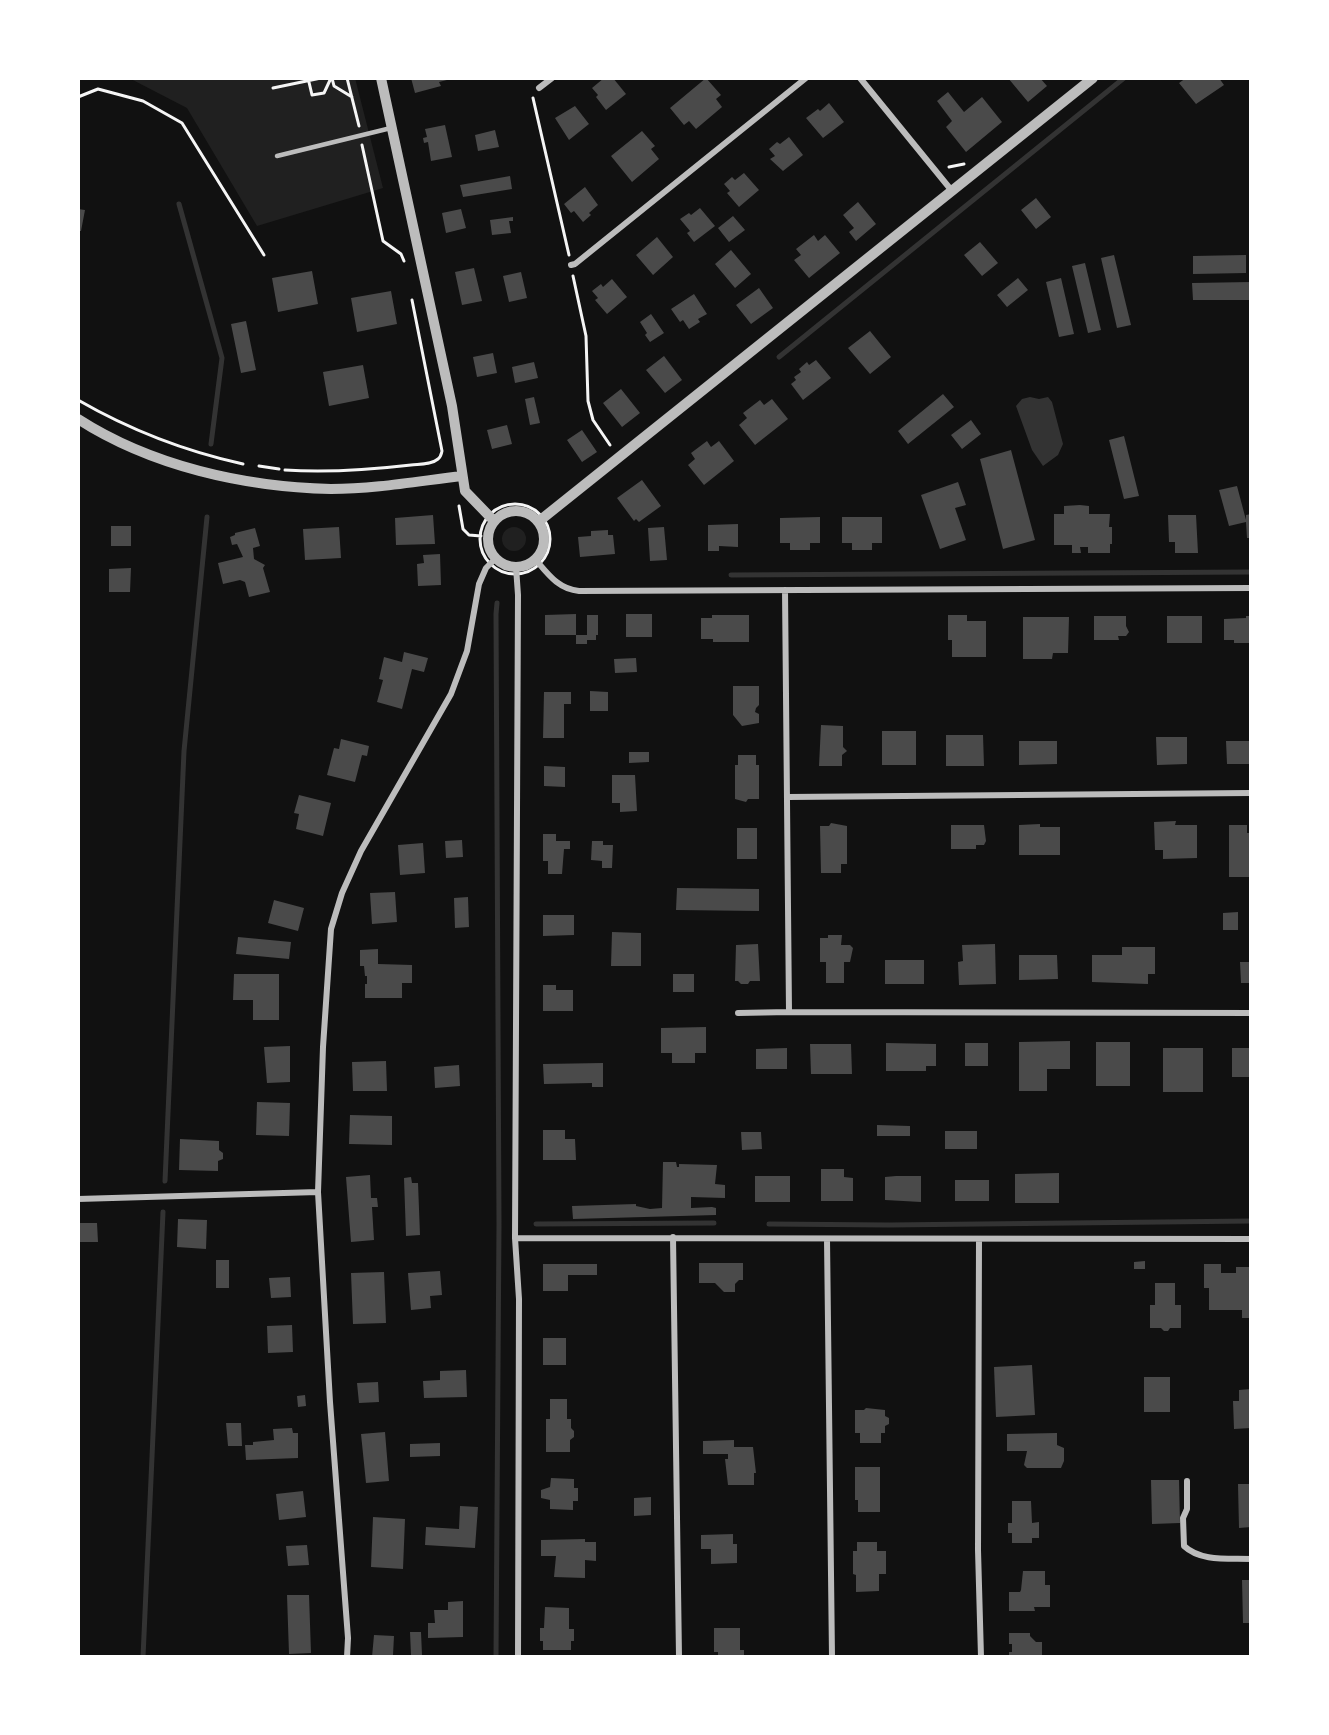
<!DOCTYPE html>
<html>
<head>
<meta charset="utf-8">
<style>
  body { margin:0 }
  #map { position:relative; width:1329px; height:1735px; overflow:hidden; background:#111; font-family:Lato,sans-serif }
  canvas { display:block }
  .frame { position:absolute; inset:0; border:80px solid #fff; pointer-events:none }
</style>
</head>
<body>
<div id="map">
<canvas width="1329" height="1735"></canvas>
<div class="frame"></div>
</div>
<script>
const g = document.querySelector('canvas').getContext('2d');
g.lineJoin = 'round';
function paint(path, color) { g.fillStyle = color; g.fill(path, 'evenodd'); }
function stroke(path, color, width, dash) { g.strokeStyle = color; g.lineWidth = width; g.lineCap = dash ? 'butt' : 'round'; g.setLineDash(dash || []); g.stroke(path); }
const green = new Path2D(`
  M129,78H355L383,188L257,226L187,108Z
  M502 539a12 12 0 1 1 24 0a12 12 0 1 1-24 0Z`);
const water = new Path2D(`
  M1030,397L1039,399L1048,397L1052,402L1063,444L1058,455L1043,466L1032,450L1016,406L1022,399Z`);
const stream = new Path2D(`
  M179,204L222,358L211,444
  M779,357L1124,78
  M731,575L1251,572
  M165,1181L184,751L207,517
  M536,1224L714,1223
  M769,1224L889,1225L1251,1221
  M143,1657L163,1212
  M496,1657L499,1224L496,614L497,603`);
const building = new Path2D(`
  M411,78H446L447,80L439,82L441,86L415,93Z
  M604,78H613L626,94L606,110L596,97L598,95L592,88Z
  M706,78L721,95L716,99L722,107L696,129L689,121L684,125L670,108Z
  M1008,78H1040L1047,86L1028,102Z
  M1186,78H1219L1224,85L1196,104L1179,83Z
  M948,92L964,112L982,97L1002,122L966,152L946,127L952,121L937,101Z
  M829,103L844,122L823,138L806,118L818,109L820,111Z
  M575,106L589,124L569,140L555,118Z
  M445,125L452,157L431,161L428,142L424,143L423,138L427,137L425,129Z
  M495,130L499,147L478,151L475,135Z
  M642,131L655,146L651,149L659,159L632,182L611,156Z
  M789,137L803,155L783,171L770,159L775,156L769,149L777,142L780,144Z
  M744,173L759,190L739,207L727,193L730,191L724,184L732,177L735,180Z
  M510,176L512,189L463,197L460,185Z
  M585,187L598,205L589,213L591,215L583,222L574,211L571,213L564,204Z
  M1036,198L1051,217L1036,229L1021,210Z
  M858,202L876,224L856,241L849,232L854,228L843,215Z
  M700,208L715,226L694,242L687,233L690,231L680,219L689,213L691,215Z
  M78,209L85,210L81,231H78Z
  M461,209L466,228L446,233L442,213Z
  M733,216L745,230L729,242L718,228Z
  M513,217V221H509L511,233L492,235L490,220Z
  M814,235L818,241L825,235L840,253L809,278L794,260L801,255L796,249Z
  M657,237L673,257L653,275L636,255Z
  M980,242L998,263L982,276L964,255Z
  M731,250L751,274L735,288L715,264Z
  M1114,255L1131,325L1117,328L1101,258Z
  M1246,255V273L1193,274V256Z
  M1085,263L1101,330L1088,333L1072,266Z
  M474,268L482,301L462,305L455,272Z
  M312,271L318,304L278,312L272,278Z
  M521,272L527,298L509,302L503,276Z
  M1018,278L1028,290L1007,307L997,295Z
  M1061,278L1074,334L1059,337L1046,282Z
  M612,279L627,297L607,314L595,300L598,298L592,291L601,284L603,287Z
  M1251,282V300H1193L1192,283Z
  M759,288L773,308L751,324L736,305Z
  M391,291L397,324L357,332L351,298Z
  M694,294L707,314L698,319L700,322L689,329L683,320L680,322L671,309Z
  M651,314L664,333L650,342L645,335L647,333L640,322Z
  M246,321L256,370L241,373L231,324Z
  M870,331L891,357L870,374L848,348Z
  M493,353L497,373L477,377L473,357Z
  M664,356L682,380L665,393L646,370Z
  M816,360L831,378L803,400L791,384L796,380L794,377L801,372L799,369L807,362L809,365Z
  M534,362L538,378L515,383L512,367Z
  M363,365L369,398L329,406L323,372Z
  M621,389L640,413L622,427L603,403Z
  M943,394L954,407L908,444L898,431Z
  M534,397L540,423L530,425L525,399Z
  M772,399L788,419L755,445L739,425L747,418L743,413L760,400L764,405Z
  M971,420L981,434L962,449L951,435Z
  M507,425L512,444L492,449L487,430Z
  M582,430L597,452L582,462L567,440Z
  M1124,436L1139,496L1124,499L1109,440Z
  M707,441L711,447L719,441L734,461L704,485L688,465L695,459L691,453Z
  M1011,450L1035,540L1003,549L980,459Z
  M642,480L661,506L639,522L636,519L634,521L617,498Z
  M958,482L966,505L955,508L966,540L940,549L921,495Z
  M1237,486L1246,520V515L1251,514V538H1247L1246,522L1229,526L1219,490Z
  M1080,505L1089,506V514H1110L1109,527H1112V544H1110V553H1088V547H1080L1081,553H1072V545H1054V514H1064V506Z
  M433,515L435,544L396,545L395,518Z
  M1168,515H1196L1198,553H1175V542H1169Z
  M820,517V543H810V550H790V543H780V518Z
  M842,517H882V543H872V550H852V543H842Z
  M738,524V547L719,546V551H708V525Z
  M111,526H131V546H111Z
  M339,527L341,558L305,560L303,529Z
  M664,527L667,560L650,561L648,528Z
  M255,528L260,546L253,548L254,559L265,565L263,568L270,592L249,597L245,582L240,580L223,584L218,563L243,557L237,544L232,545L230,537L235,535V533Z
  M608,530V535H613L615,554L580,557L578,537L591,536V531Z
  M440,554L441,585L418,586L417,564L424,563L423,555Z
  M131,568L130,592H109V569Z
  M576,614V635H587V615H598V635H596V640H587V644H576V635H545V615Z
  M626,614H652V637H626Z
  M712,615H749V642H713V639H701V618H712Z
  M948,615H967V621H986V657H952V640H948Z
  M1094,616H1126V626L1129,632L1126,636H1118L1119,640H1094Z
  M1167,616H1202V643H1167Z
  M1246,616H1251V643H1234V640H1224V619L1246,618Z
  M1023,617H1069L1068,653H1053L1052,659H1023Z
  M404,652L428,658L424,672L412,669L402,709L377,702L383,680L379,679L384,657L402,662Z
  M636,658L637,672L615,673L614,659Z
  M733,686H759V705L756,708L755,712L759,714V723L742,726L733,715Z
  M590,691L608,692V711H590Z
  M544,692H571V704H564V738H543Z
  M821,725L843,726V747L847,751L842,755V766H819Z
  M882,731H916V765H882Z
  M946,735H983L984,766H946Z
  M1156,737H1187V764L1157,765Z
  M341,739L369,746L367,756L362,755L355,782L327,775L334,748L339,749Z
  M1019,741H1057V764L1019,765Z
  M1226,741H1251V764H1227Z
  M629,752H649V762L629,763Z
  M738,755H756V765H759V799H748L746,802L735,799V765H738Z
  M544,766L565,767V787L544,786Z
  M612,775H635L637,811L620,812V803H612Z
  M299,795L331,803L323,836L296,829L299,814L294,813Z
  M1176,821L1175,825H1197V858L1163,859V850H1155L1154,822Z
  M831,823L847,826V864H841V873H821L820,826H829Z
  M1040,824V827H1060V855H1019V825Z
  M951,825H984L986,841L984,845H976V849H951Z
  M1229,825H1247V833H1251V877H1229Z
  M737,828H757V859H737Z
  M543,834H556V841H570V849H564L562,874H548V861H543Z
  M462,840L463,857L446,858L445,841Z
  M592,841H603V845H613L612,868H602V861L591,860Z
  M423,843L425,873L400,875L398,845Z
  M677,888L759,889V911L676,910Z
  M395,892L397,922L372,924L370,893Z
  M468,897L469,927L455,928L454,898Z
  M274,900L304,908L298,931L268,923Z
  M1238,912V930H1223V913Z
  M543,915H574V935L543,936Z
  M612,932L641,933V966H611Z
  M828,935H842L841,945H850L853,948L850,962H844V983H826V962H820V938H828Z
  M238,937L291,942L289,959L236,954Z
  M758,944L760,981H750L748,984H741L738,981H735L736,945Z
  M995,944L996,984L959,985L958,962L963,961L962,945Z
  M1122,947H1155V974H1148V984L1092,982V955H1122Z
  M378,949V964L412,965V983H402V998H365V984H367V976H365L364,966H360V950Z
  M1019,955H1057L1058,979L1019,980Z
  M885,960H924V984H885Z
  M1240,962H1251V983H1241Z
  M234,974H279V1020H253V1000H233Z
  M673,974H694V992H673Z
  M543,985H556V990H573V1011H543Z
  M706,1027V1053H695V1063H672V1053H661V1028Z
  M1070,1041V1069H1047V1091H1019V1042Z
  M1096,1042H1130V1086H1096Z
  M886,1043L936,1044V1066H926V1071H886Z
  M965,1043H988V1066H965Z
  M810,1044H851L852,1074H811Z
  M290,1046V1082L267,1083L264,1047Z
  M787,1048V1069H756V1049Z
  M1163,1048H1203V1092H1163Z
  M1232,1048H1251V1077H1232Z
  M386,1061L387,1091H353L352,1062Z
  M603,1063V1087H592V1083L544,1084L543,1064Z
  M459,1065L460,1086L435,1088L434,1067Z
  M257,1102L290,1103L289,1136L256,1135Z
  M350,1115L392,1116V1145L349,1144Z
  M877,1125L910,1126V1136H877Z
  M543,1130H565V1139H575L576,1160H543Z
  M945,1131H977V1149H945Z
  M741,1132H761L762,1149L742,1150Z
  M180,1139L219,1141V1150L223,1153V1159L218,1161V1171L179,1170Z
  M663,1162H676L677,1167H679V1164L717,1165L715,1184L725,1185V1198L691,1197V1208L712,1207L716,1208V1215L573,1219L572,1206L636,1204V1206L650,1209L662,1208Z
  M821,1169H844V1177L853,1178V1201H821Z
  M1059,1173V1203H1015V1174Z
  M370,1175L371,1198H377L378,1207H372L374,1240L351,1242L346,1177Z
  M755,1176H790V1202H755Z
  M896,1176H921V1202L885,1200V1177Z
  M411,1177L412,1183H418L420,1235L406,1236L404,1178Z
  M955,1180H989V1201H955Z
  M178,1219L207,1220L206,1249L177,1247Z
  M78,1223H97L98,1242H78Z
  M216,1260H229V1288H216Z
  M1145,1261V1269H1134V1262Z
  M699,1263H743V1280H739L735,1284V1292H724L715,1283H699Z
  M543,1264H597V1275H568V1291H543Z
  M1204,1264H1221V1273H1236V1267H1251V1318H1242V1310H1209V1288H1204Z
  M440,1271L442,1295L430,1296L431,1308L411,1310L408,1273Z
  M384,1272L386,1323L353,1324L351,1273Z
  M290,1277L291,1297L271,1298L269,1278Z
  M1155,1283H1175V1305H1181V1328H1170L1168,1331H1164L1161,1328H1150V1305H1155Z
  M292,1325L293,1352L268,1353L267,1326Z
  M543,1338H566V1365H543Z
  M1032,1365L1035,1415L996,1417L994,1367Z
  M466,1370L467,1397L424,1398L423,1381L440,1380V1371Z
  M1144,1377H1170V1412H1144Z
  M378,1382L379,1402L359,1403L357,1383Z
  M1251,1389V1428L1234,1429L1233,1401H1239V1390Z
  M305,1395L306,1406L298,1407L297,1396Z
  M550,1399H567V1419H571V1428L574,1431V1437L570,1440V1452H546V1419H550Z
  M866,1408L885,1410V1416L889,1418V1424L885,1426V1433H881V1443H860V1433H855V1410H864Z
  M226,1423H241L242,1446H228Z
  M292,1428L293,1433H298V1458L246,1460L245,1445H253V1442L274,1440L273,1429Z
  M385,1432L389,1481L366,1483L361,1434Z
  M1057,1433V1445L1064,1448V1461L1061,1468H1027L1024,1465L1027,1451H1007V1434Z
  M734,1440V1447H753L756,1473H754V1485H728L725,1459H728V1454H703V1441Z
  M440,1443V1456L410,1457V1444Z
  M855,1467H880V1512H858V1500H855Z
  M551,1478L574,1479V1488H578V1501H573V1510L550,1509V1500L541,1498V1490L550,1487Z
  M1151,1480H1179L1180,1523L1152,1524Z
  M1238,1484H1251V1527L1239,1528Z
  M303,1491L306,1517L279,1520L276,1494Z
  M651,1497V1515L634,1516V1498Z
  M1012,1501H1031L1032,1523L1039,1522V1538H1032V1543H1012V1533H1008V1523H1012Z
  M460,1506L478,1507L475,1548L425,1545L426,1527L459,1529Z
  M373,1517L405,1519L403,1569L371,1567Z
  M733,1534V1544H737V1563L711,1564V1549H701V1535Z
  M585,1539V1542H596V1561L585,1560V1578L554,1577L556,1556H541V1540Z
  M857,1542H877V1551H886V1574H879V1591L856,1592V1575L853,1574V1551H857Z
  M307,1545L309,1565L288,1566L286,1546Z
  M1023,1571H1045V1585H1050V1607H1034L1035,1611H1009V1592H1020L1021,1590Z
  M1242,1580H1251V1623H1243Z
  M287,1595H309L311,1653L289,1654Z
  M463,1601V1637L428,1638V1623H435L434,1610H448V1602Z
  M545,1607L569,1608V1629H574V1641H571V1650H543V1641H540V1628H544Z
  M714,1628H740V1650H744V1657H718V1652H714Z
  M410,1632H421L422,1655H411Z
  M1009,1633H1030V1636L1036,1642H1042V1657H1009V1652H1012V1644H1009Z
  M374,1635L394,1636L393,1655H402V1657H372Z`);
const path = new Path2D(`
  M308,78L312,95L324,93L331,78
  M332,78L334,86L352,97
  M347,78L359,126
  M273,88L321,78
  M78,97L98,89L143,101L182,123L264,255
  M533,98L569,255
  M362,145L383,241L401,254L404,261
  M949,167L964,164
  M573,276L586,336L588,401L593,420L610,445
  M78,400C130,430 184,451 243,464
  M259,466L279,469
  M285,470C328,473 368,470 411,465C419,464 431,465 438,459C441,457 441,455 442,451L412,300
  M480 539a35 35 0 1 1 70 0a35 35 0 1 1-70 0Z
  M459,506L463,529L469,535L481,536`);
const service = new Path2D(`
  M277,156L391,128`);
const minor = new Path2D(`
  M860,78L952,191
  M539,88L552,78
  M571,265L575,264L806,78
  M535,559C548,574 558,589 579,591L1251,588
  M516,567L518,595L515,1238L519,1299L518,1657
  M785,590L789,1012L1251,1013
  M788,797L1251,793
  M738,1013L789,1012
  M78,1199L318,1192
  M673,1237L679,1657
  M515,1238L1251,1239
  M827,1239L832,1657
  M979,1239L978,1550L981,1657
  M1187,1481V1509L1183,1518L1184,1546C1201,1562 1229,1558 1251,1559
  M347,1657L348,1638L330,1402L318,1192L323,1047L331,929L342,893L361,851L451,694L467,651L479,584L486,568L496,558`);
const tertiary = new Path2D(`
  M381,78L452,406L465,491L494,521
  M78,419C151,466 244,487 331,489C375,489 419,481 462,476
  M488 539a28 28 0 1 1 56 0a28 28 0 1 1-56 0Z
  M538,522L1093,78`);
paint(green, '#202020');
paint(water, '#333');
stroke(stream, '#333', 5);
paint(building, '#4a4a4a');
stroke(path, '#f5f5f5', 3);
stroke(service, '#bcbcbc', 4.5);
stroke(minor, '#bcbcbc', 6);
stroke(tertiary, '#bcbcbc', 10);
</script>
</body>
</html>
